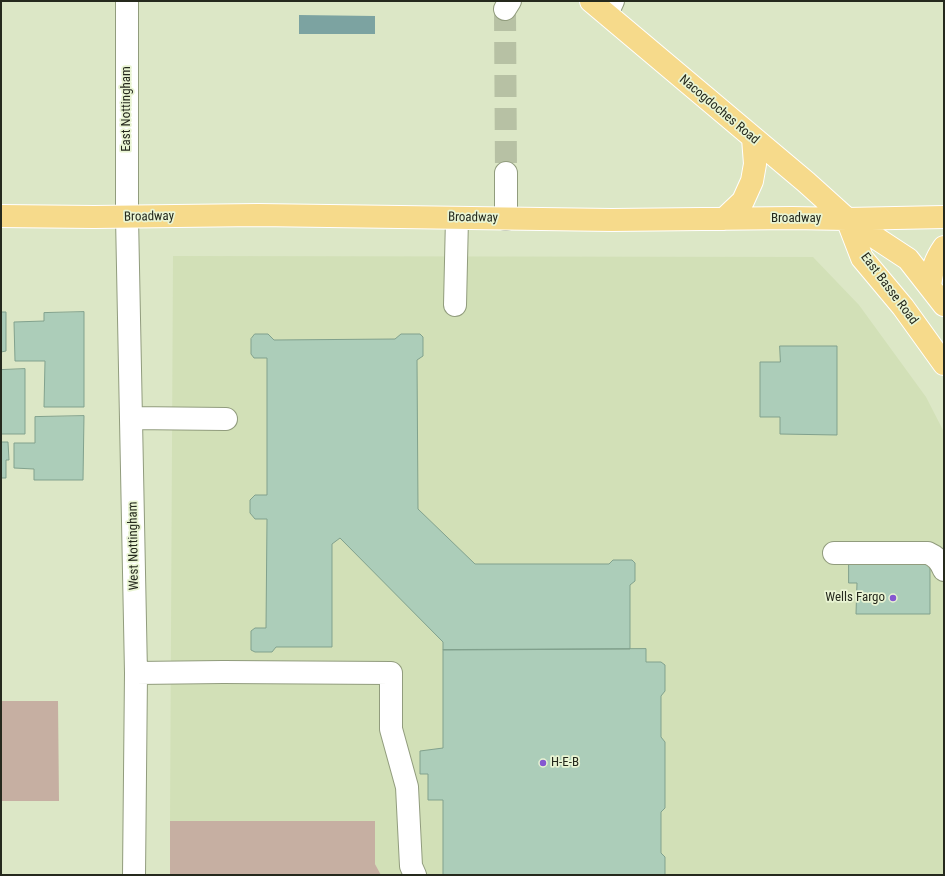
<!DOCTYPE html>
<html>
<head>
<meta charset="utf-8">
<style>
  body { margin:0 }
  #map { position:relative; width:945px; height:876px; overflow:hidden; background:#dce7c6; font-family:"Roboto Condensed",sans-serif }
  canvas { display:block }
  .frame { position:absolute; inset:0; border:2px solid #25291d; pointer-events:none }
</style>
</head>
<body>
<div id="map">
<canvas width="945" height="876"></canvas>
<div class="frame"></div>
</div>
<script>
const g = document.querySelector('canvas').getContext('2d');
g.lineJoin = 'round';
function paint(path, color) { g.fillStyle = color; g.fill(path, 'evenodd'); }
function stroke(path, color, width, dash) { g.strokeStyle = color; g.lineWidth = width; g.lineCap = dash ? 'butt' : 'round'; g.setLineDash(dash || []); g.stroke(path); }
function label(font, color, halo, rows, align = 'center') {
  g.font = font + ' "Roboto Condensed",sans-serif'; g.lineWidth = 3.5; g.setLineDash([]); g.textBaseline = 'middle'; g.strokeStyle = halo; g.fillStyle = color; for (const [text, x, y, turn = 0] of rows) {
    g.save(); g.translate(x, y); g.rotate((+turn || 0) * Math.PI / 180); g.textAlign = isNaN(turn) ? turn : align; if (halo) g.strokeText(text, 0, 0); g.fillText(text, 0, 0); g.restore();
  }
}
const built = new Path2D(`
  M173,256L813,257L859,305L926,397L944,432V875H381L375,864V821H170Z`);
const green = new Path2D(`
  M1,701H58L59,801H1Z
  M170,821H375V864L381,875H170Z`);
const water = new Path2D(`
  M299,15L375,16V34H299Z`);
const building = new Path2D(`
  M1,312H6V351L1,352Z
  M84,312V407H44L45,361H15L14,322L44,321V313Z
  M255,334H268L274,340L395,339L401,334H420L423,337V356L417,360L418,509L475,564H609L613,560H632L635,563V581L630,585V649L443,650V642L340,538L332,544V647H276L272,652H255L251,650V631L255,628H266L267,519H255L250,513V500L255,495H267V358H254L251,354V339Z
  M780,346H837V435L780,434V417H760V362H780Z
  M25,369V434H1V370Z
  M84,416L83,480H34V469L14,468V443H35V417Z
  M1,442H8L9,460H6V478H1Z
  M849,561H930V614H856L857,583H849Z
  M646,649V662H661L665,665V691L661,696V737L665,742V808L661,812V853L665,857V875H443V800H428V774H420V751L443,748V650Z`);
const minorTunnel = new Path2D(`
  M505,9L506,173`);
const minor = new Path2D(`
  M127,1V217L136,673L134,875
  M505,9L510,1
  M607,14L613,1
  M506,173V219
  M455,305L457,218
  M131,418L226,419
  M834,553H928C937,557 940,561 944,570
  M136,673L223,672L391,673V729L407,787L411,866L415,875`);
const major = new Path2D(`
  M591,1L806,182L847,219L908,259L944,305
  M1,216L94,217L258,215L612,220L792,218L847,219L944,217
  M724,219L743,201L752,181L755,164L753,138
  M847,219L862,258L903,307L944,364
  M930,286C932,270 935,260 944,247`);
const markers = [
  [893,598,4,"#8557d1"],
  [543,763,4,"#8557d1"]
];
const streetNames = [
  ["East Nottingham",127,109,-90],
  ["Nacogdoches Road",719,110,40],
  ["Broadway",149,217,-1],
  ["Broadway",473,218,1],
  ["Broadway",796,219],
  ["East Basse Road",889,289,53],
  ["West Nottingham",134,546,-91]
];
const poiNames = [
  ["Wells Fargo",885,598],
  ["H-E-B",551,763,"left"]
];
paint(built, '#d2e0b7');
paint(green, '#c6afa2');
paint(water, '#7ca3a1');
paint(building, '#accdb9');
stroke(building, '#81a18d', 1);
stroke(minorTunnel, '#b7c1a4', 22, [22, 11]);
stroke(minor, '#919c7d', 24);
stroke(major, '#fff', 24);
stroke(minor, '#fff', 22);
stroke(major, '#f6da8b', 22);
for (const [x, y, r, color] of markers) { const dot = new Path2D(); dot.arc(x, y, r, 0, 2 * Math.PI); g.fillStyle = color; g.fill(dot); stroke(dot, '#e9f4d3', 1.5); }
label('13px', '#25291d', '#e9f4d3', streetNames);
label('13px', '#25291d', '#e9f4d3', poiNames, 'right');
</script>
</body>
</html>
